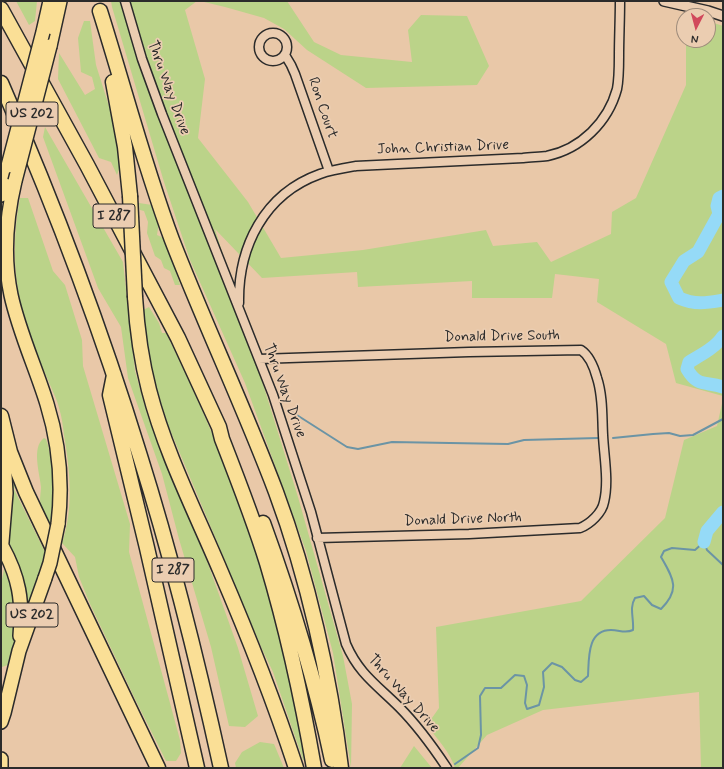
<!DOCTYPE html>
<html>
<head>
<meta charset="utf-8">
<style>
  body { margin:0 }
  #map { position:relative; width:724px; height:769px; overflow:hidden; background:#e9c8a8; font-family:Mynerve,sans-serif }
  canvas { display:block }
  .frame { position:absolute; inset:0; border:2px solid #2b2b2b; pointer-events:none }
  .north { position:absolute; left:676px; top:8px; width:40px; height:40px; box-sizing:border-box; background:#ebcdb1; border:1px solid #9e8c7b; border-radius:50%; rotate:186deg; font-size:11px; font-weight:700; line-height:16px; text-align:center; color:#2b2b2b }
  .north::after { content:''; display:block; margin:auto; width:14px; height:18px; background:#d1495b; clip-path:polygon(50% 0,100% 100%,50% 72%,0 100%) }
</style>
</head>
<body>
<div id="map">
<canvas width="724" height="769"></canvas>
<div class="frame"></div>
<div class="north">N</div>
</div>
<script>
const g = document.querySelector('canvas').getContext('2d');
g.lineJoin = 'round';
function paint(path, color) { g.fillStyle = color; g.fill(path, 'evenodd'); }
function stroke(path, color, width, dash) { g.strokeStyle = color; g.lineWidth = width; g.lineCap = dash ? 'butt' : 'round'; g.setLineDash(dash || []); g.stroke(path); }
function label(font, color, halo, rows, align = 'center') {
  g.font = font + ' Mynerve,sans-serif'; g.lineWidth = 3.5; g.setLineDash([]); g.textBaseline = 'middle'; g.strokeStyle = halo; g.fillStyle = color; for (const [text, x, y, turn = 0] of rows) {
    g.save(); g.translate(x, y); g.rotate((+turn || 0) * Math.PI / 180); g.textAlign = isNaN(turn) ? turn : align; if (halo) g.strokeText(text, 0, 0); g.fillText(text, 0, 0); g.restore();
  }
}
const green = new Path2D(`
  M16,1H37L35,21L29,25Z
  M111,1H197L185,10L205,79L198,138L248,202L281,258L363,250L486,230L493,246L537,242L551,262L611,234L612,212L636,198L686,85V40H708V21L723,26V396L676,383L666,344L597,302L599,279L555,274L552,298H472V281L358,287L357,272L262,278L215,229L298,497L343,656L352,704L351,768L333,653L306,551L245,383L190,260L164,182L112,7Z
  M200,1H287L314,42L341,55L412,62L408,30L421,15L467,16L489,66L477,85L366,88L307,50L284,29L264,18L225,7Z
  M84,21H90L96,65L114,122L121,164L117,175L111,162L99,158L58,79L59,53L85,95L95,89L92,77L81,72L78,38Z
  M45,127L123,262L135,371L147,414L207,561L238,648L258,716L245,727L229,726L211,647L179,539L162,474L128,378L121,327L98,288L43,137Z
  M20,198H28L53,271L65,285L82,340L83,366L130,524L129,552L180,740L181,753L176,761H166L135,699L90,604L79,577L75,557L62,543C74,508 70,471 64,435C63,427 62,417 59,408C57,399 52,390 48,380C38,357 27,331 21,306C13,270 13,234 20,198Z
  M139,203L152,205L159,222L157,235L166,239L180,285H175L170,271L164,268L161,260L155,256L147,233L148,222L144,211L140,210Z
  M149,307L159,323L162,333H166C195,392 224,455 243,519H246C272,598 290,676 306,757L305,760H303L273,672L262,649L168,425C156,388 145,349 143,310Z
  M723,399V768H701L699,692L543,710L487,735L458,768H455C450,752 437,739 427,725L439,708L436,627L581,601L665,518L684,440L717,426Z
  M44,438L46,439L48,445C52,464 61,506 50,523C46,518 43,511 41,506C39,499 41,493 41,487C40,474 31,447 44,438Z
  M11,481H12L15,487L14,489L47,556L27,613L12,551L9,545Z
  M5,564L13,577L16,638L12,661L8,665L2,667H1V584Z
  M260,742L274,744L284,768H236L235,763L242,752Z
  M414,746L432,768H400Z`);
const stream = new Path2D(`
  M289,410L347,447L358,449L392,442L508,444L524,440L598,438
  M613,438L653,434L669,433L680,436L693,435L723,419
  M455,764L478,748L481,735L480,696L485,688H501L515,675L524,676L527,685L525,703L527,709L539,705L544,687L543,672L552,663L562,667L575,680L581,682L588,676C589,658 587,630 611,630C620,630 625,634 633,630C634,618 629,608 635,598L644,596L652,605L661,609C681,589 673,578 661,557L664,551L672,548L695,550L704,542L707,550L723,565`);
const river = new Path2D(`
  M723,196L719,198L717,206L719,214L698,252L684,261L671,282L679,298C695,305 706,303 723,300
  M723,336C715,348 701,355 689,362L687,369C698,388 706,381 723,387
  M704,542L707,531L723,512`);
const minor = new Path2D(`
  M125,1L142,59L162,114L273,395L311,512L346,644C359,674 377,685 399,707C417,725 433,747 447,768
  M259 47a14 14 0 1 1 28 0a14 14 0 1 1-28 0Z
  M285,55L291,65L295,74L329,171
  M239,303C238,247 264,194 320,174C331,170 344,168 356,166L523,158C531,157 540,157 547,156C581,149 608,122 617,89C619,79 619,67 619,56C619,38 620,19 620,1
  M259,359L469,352L581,350C590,356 594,367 597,378C603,396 602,417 603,435C604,457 609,481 604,502C602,513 590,524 580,528L469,534L317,538`);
const tertiary = new Path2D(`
  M664,1L708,11L723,16`);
const trunk = new Path2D(`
  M43,32L50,1
  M50,46L60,1
  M15,181C6,219 3,257 11,295C19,332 36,368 47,404C59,443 63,483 58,524
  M1,195L8,166
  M1,452L5,475L6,493L1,554
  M2,546C19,577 23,600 20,636
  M1,722L4,713L19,651L45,578
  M1,759V768`);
const motorway = new Path2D(`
  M1,9L87,165L178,338L219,427L222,439C238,480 254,521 267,563C287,630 302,699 314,768
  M100,11C124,87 144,165 172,240C205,325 244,407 276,492C308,578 330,677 341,768
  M113,82L125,147L130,196
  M1,83C54,204 101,329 140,456C172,558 198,663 221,768
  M135,297C137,329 141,359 149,390C165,452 195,511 220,570C248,635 274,701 296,768
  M114,375L110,395L147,548L197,768
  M1,416L10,452L26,492L158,768
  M263,523C291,600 315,679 332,760`);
const trunkBridge = new Path2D(`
  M8,166L43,32
  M15,181L50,46
  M45,578L50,563L58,524`);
const motorwayBridge = new Path2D(`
  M130,196L135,297`);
const shields = [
  [32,114,52],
  [114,216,42],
  [173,570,42],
  [32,615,52]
];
const shieldNames = [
  ["US 202",32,114],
  ["I 287",114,216],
  ["I 287",173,570],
  ["US 202",32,615]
];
const streetNames = [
  ["Thru Way Drive",168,88,70],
  ["Ron Court",322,108,71],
  ["John Christian Drive",443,148,-2],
  ["Donald Drive South",502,337,-1],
  ["Thru Way Drive",284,391,70],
  ["Donald Drive North",463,520,-2],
  ["Thru Way Drive",403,694,48]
];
paint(green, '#bbd389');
stroke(stream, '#6b94a5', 2);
stroke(river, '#95daf7', 13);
stroke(minor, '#2b2b2b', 11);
stroke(tertiary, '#2b2b2b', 12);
stroke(trunk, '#2b2b2b', 16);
stroke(motorway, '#2b2b2b', 17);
stroke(minor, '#ebcdb1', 8);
stroke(tertiary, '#ebcdb1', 9);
stroke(trunk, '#fadf96', 13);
stroke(motorway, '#fadf96', 14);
stroke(trunkBridge, '#2b2b2b', 16, []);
stroke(motorwayBridge, '#2b2b2b', 17, []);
stroke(trunkBridge, '#fadf96', 13);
stroke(motorwayBridge, '#fadf96', 14);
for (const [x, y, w] of shields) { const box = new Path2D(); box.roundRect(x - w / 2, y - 12, w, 24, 3); g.fillStyle = '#ebcdb1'; g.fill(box); stroke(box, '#2b2b2b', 1); }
label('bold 14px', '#2b2b2b', null, shieldNames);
label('15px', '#2b2b2b', '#ebcdb1', streetNames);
</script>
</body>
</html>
